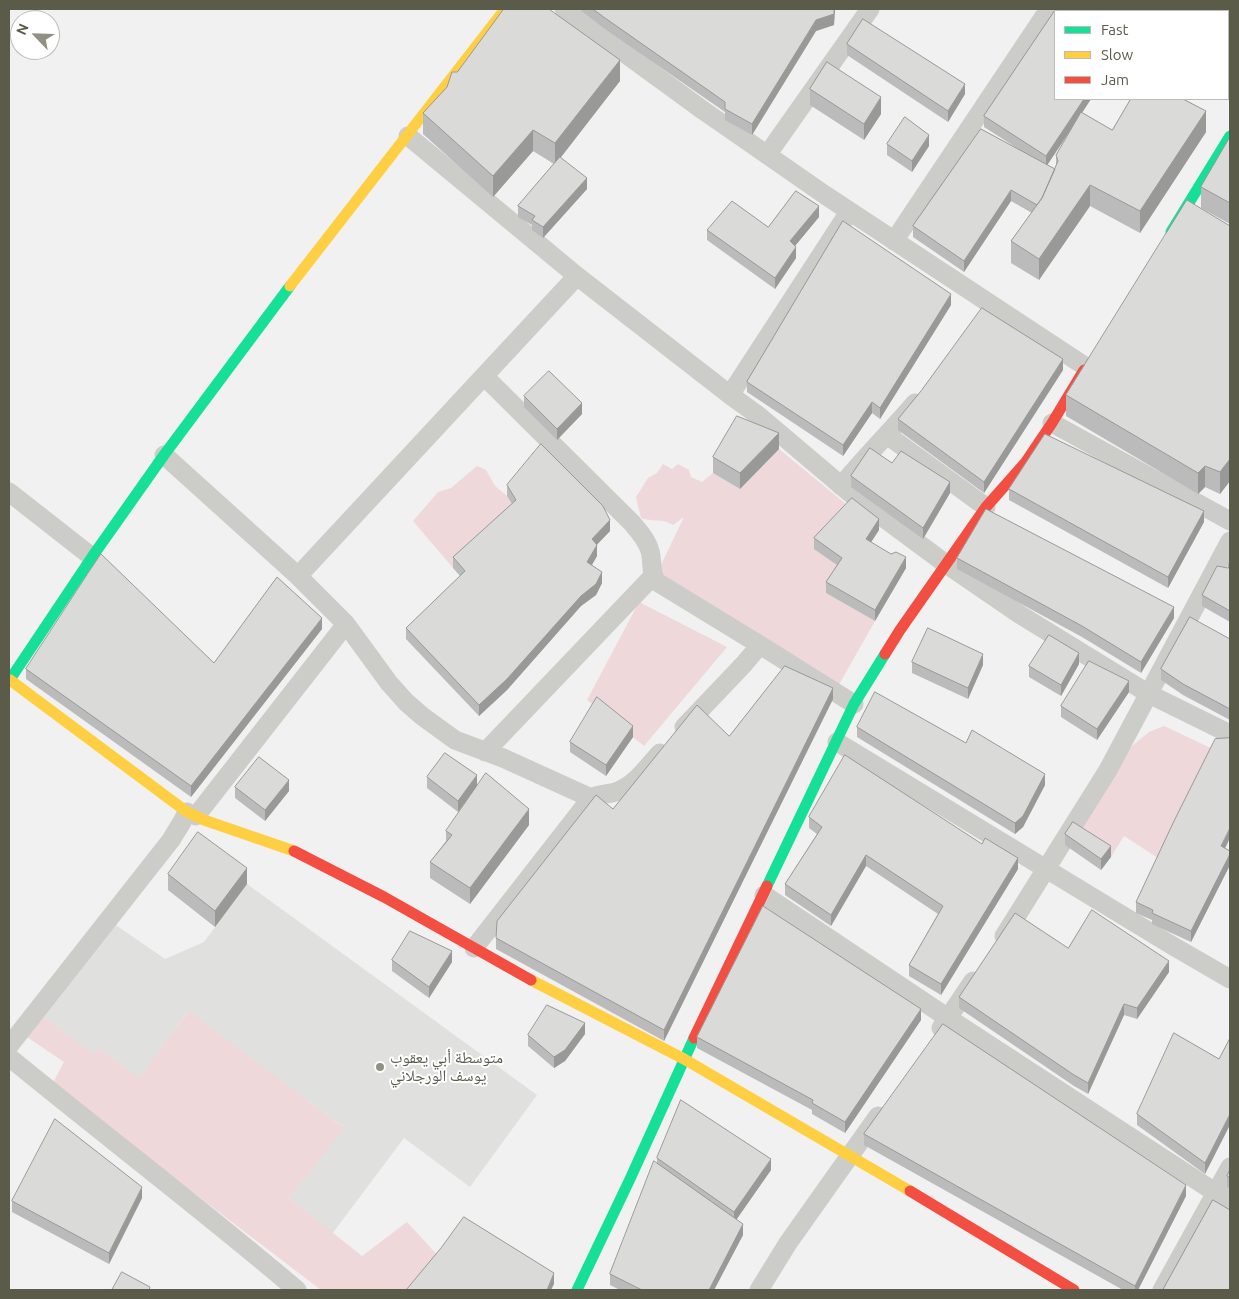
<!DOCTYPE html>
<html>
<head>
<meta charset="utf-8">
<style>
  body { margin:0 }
  #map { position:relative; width:1239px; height:1299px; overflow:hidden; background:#f1f1f1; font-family:Ubuntu,sans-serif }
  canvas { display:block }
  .frame { position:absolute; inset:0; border:10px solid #5b5b49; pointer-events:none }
  .legend { position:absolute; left:1054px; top:10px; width:175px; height:90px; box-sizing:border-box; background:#fff; border:1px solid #bdbdb6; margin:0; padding:6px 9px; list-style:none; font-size:15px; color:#5b5b49 }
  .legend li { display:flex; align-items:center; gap:10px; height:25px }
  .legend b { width:25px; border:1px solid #bdbdb6 }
  .north { position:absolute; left:10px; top:10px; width:50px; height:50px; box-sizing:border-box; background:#fff; border:1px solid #bdbdb6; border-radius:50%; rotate:294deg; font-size:14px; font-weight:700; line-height:20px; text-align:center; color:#5b5b49 }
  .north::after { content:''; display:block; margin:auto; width:18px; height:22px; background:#909084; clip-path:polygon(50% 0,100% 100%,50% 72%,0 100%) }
</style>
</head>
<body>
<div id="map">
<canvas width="1239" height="1299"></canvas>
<div class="frame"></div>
<ul class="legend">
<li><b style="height:6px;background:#16e098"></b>Fast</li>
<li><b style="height:6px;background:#ffcf43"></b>Slow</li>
<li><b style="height:6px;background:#f24e42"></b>Jam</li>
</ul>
<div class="north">N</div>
</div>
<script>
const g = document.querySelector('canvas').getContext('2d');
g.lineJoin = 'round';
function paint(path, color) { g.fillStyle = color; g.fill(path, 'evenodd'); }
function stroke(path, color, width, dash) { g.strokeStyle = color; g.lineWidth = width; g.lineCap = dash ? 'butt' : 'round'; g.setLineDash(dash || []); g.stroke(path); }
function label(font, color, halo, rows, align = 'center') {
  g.font = font + ' Ubuntu,"Noto Naskh Arabic",sans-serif'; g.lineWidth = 4; g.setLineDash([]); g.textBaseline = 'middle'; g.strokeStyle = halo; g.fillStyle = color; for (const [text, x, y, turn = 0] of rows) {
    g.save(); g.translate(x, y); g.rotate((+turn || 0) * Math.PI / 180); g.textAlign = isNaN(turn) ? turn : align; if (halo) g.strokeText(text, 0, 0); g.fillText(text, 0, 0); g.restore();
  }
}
const education = new Path2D(`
  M247,884L537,1095L470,1187L404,1138L332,1234L289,1198L343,1127L188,1012L139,1079L99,1048L93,1055L42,1015L110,921L165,959L204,942Z`);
const green = new Path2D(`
  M779,449L852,509L842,569L826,593L875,621L837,688L656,575L684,517L673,525C662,518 653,522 641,518L636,497L648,478L657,473L663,464L672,469L678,464L689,470L691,477L702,482L713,473L740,489Z
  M477,466L486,470L495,486L507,496L516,511L453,568L413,521L438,492L451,488Z
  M639,602L727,647L644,746L587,700Z
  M1164,726L1215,750L1161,860L1124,836L1111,857L1073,833L1126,751L1149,732Z
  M189,1011L344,1128L289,1198L362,1256L407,1222L441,1259L414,1290H321L81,1107L53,1083L64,1062L24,1035L42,1015L93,1054L99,1048L139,1078Z`);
const street = new Path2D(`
  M564,9L704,111L825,195L1086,367
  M408,136L577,276L730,395L759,416L850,493L946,564L1019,614L1149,694L1230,734
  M767,155L870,9
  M894,241L1049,9
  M485,377L632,523C639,531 647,540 650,551C653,561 650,574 657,582L760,645
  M730,395L849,212
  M1052,423L1230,521
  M887,435L986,507
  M164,455L298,576L346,624L389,683L406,702L422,716L455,740L503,758L591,798
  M841,486C865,457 891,431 915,403
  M9,492L92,557
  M298,576L577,276
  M684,727L744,664L760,645L854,704
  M837,742L1173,946L1230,979
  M485,752L653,576
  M196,816L346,624
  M764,895L948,1018L973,981
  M1004,936L1108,770L1230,541
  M474,948L591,798C600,793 609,795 618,791C636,784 648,766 660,753
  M941,1028L948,1018L1230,1202
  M9,1046L171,840L182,822L187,812
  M9,1057C104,1135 203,1210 297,1290
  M759,1290L788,1243L878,1116
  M1162,1290L1230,1167`);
const fast = new Path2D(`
  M1171,232L1230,136
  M9,681L92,557L164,455L290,286
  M767,886L854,704L885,654
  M577,1290L630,1179L694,1038`);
const slow = new Path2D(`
  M290,286L505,9
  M10,680L187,812L204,820L294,851
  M531,980L684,1059L910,1191`);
const jam = new Path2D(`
  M885,654L900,630L986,507L1025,463L1052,423L1084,370
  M294,851L384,897L531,980
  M694,1038L767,886
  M910,1191L1074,1290`);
const wall = new Path2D(`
  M579,9H835L834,25L816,31L752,135L725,120V112L605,29Z
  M1056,9H1150L1148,11H1055V99H1091L1082,113L1112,130L1131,99H1183L1206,111V132L1140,233L1090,206L1039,280L1011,263V241L1032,213L1011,201L964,272L913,237V226L981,129L1020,150L984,127V116ZM1074,125L1056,155V166L1055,169L1047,165Z
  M1192,9H1215L1213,11H1197Z
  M847,44L965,94L948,122L847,55Z
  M620,81L560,157L587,189L543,238L532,230V225L518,217V206L554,164L533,151L493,197L423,134V113Z
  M810,89L881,114L864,140L810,105Z
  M1230,137V224L1201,208V187Z
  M887,144L929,146L912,172L887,155Z
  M819,217L795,246L796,258L775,289L707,240V230L768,227Z
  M1230,226V481L1220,494L1205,487L1198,494L1066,416V395Z
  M951,305L880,419L872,413L843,456L747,392V382Z
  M1063,370L984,493L898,430V419Z
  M524,396L582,414L557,440L524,407Z
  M779,449L740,489L713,473V457Z
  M892,463L950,493L923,539L851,487V476Z
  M507,485L610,531L597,544V556L592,565L602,583L596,595L581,606L507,690L479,716L406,639V628L460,576L453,568V557L512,504L507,496Z
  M1009,489L1204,522L1168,588L1009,500Z
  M879,530L871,542L906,568L875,621L826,593V582L837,565L814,549V538Z
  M957,558L1174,618L1141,673L1082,637L957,569Z
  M1230,559V622L1202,606V595L1228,568Z
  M322,629L191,797L26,679V669L214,663Z
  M1230,639V720L1183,695L1161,680V669Z
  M912,662L983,665L968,699L912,673Z
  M1079,664L1061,696L1029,677V666Z
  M1129,692L1097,740L1061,717V706Z
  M833,699L664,1041L496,949V938L729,736Z
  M857,727L966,743L1045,785L1023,827L1015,834L857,737Z
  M633,737L606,776L570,752V742Z
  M427,777L477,786L458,812L427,788Z
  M235,787L289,791L265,821L235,798Z
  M809,817L1018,869L941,995L909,976V965L938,914L866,866L831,926L785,895V884L817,834L809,828Z
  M529,825L470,904L430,878V862L446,841V831Z
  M1065,834L1111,857L1101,870L1065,845Z
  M1225,848L1230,851V865L1191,942L1152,924V920L1136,913V902Z
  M168,874L247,884L215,927L168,890Z
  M1068,948L1169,972L1137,1019L1124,1015L1088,1094L1074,1086L959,1008V997Z
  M392,960L452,962L429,998L392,971Z
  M921,1020L845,1133L812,1114V1110L697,1048V1037Z
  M585,1034L565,1061L554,1068L528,1046V1035Z
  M1219,1059L1205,1174L1137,1125V1114Z
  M864,1134L1186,1196L1138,1290H1123L864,1145Z
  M657,1158L771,1170L736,1220L743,1235L714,1290H620L610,1285V1274L657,1164Z
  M1230,1170V1189L1227,1187V1176Z
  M142,1198L109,1264L12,1212V1201Z`);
const shadedWall = new Path2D(`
  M834,9H835L834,25L816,31L752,135V124L816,20Z
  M1143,9H1150L1148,11H1141Z
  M1209,9H1215L1213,11H1209Z
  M620,60V81L555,165V143Z
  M965,84V94L948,122V111Z
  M881,97V114L864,140V124Z
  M1084,99H1091L1046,167V156Z
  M1206,111V132L1140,233V211Z
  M533,130V151L493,197V176Z
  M929,135V146L912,172V161Z
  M587,178V189L543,238V227Z
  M1090,185V206L1039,280V259Z
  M1011,190V201L964,272V261Z
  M819,206V217L790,252V241Z
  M796,247V258L775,289V278Z
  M951,294V305L880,419V408Z
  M1063,359V370L984,493V482Z
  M872,402V413L843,456V445Z
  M582,403V414L557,440V429Z
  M779,433V449L740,489V473Z
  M1230,459V481L1220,494V472Z
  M1205,466V487L1198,494V473Z
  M950,482V493L923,539V528Z
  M1204,511V522L1168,588V577Z
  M879,519V530L866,550V539Z
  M610,520V531L592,550V539Z
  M597,545V556L587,573V562Z
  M906,557V568L875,621V610Z
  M602,572V583L596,595L581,606L507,690L479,716V705Z
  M1174,607V618L1141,673V662Z
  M322,618V629L191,797V786Z
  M1079,653V664L1061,696V685Z
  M983,654V665L968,699V688Z
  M1129,681V692L1097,740V729Z
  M833,688V699L664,1041V1030Z
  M633,726V737L606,776V765Z
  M1045,774V785L1023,827L1015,834V823Z
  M477,775V786L458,812V801Z
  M289,780V791L265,821V810Z
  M529,809V825L470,904V888Z
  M1230,828V838L1221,857V846Z
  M1111,846V857L1101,870V859Z
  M1230,854V865L1191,942V931Z
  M866,855V866L831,926V915Z
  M1018,858V869L941,995V984Z
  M247,868V884L215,927V911Z
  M452,951V962L429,998V987Z
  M1169,961V972L1137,1019V1008Z
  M1124,1004V1015L1088,1094V1083Z
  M921,1009V1020L845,1133V1122Z
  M585,1023V1034L565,1061L554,1068V1057Z
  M1230,1114V1125L1205,1174V1163Z
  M771,1159V1170L734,1223V1212Z
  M1186,1185V1196L1138,1290H1135V1286Z
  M142,1187V1198L109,1264V1253Z
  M743,1224V1235L714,1290H709Z
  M554,1273V1284L551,1290H547Z`);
const building = new Path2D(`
  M504,9H549L620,60L555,143L533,130L493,176L423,113L447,87L452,72H457Z
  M593,9H834V14L816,20L752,124L725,109V102L605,18Z
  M1056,9H1143L1141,11H1055V99H1084L1046,156L984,116Z
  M863,19L965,84L948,111L847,44Z
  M827,62L881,97L864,124L810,89Z
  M1131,99H1183L1206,111L1140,211L1090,185L1039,259L1011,241L1042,198L1058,161L1056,155L1081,112L1112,130Z
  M905,117L929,135L912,161L887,144Z
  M981,129L1055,169L1042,198L1037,205L1011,190L964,261L913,226Z
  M1230,137V203L1201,187Z
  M560,157L587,178L543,227L532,220L535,216L518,206Z
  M796,191L819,206L790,241L796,247L775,278L707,230L732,201L768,227Z
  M1187,200L1230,226V459L1220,472L1205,466L1198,473L1066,395Z
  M843,221L951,294L880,408L872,402L843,445L747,382Z
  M982,308L1063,359L984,482L898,419L921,391Z
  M549,371L582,403L557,429L524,396Z
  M737,416L779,433L740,473L713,457Z
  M1045,434L1204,511L1168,577L1009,489Z
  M541,444L603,506L610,520L592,539L597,545L587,562L602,572L596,584L581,596L507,679L479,705L406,628L465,571L453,557L516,500L507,485Z
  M870,448L892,463L901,451L950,482L923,528L851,476Z
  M852,498L879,519L866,539L891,554L896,552L906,557L875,610L826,582L842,558L814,538Z
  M986,509L1174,607L1141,662L1082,626L957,558Z
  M101,554L214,663L277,577L322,618L191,786L26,669Z
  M1230,559V611L1202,595L1217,566L1228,568Z
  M1190,617L1230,639V709L1183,684L1161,669Z
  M928,628L983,654L968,688L912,662Z
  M1049,635L1079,653L1061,685L1029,666Z
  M1089,661L1129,681L1097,729L1061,706Z
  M785,666L833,688L664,1030L496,938L497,921L596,795L613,809L697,705L729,736Z
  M875,692L966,743L972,730L1045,774L1023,816L1015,823L857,727Z
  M597,697L633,726L606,765L570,742Z
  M1230,738V828L1221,846L1230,851V854L1191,931L1152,913L1153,910L1136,902L1174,821L1215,739Z
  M445,753L477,775L458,801L427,777Z
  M845,755L982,844L985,838L1018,858L941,984L909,965L943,906L866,855L831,915L785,884L822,827L809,817Z
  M259,757L289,780L265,810L235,787Z
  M486,773L529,809L470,888L430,862L452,835L446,831Z
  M1073,822L1111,846L1101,859L1065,834Z
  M198,832L247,868L215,911L168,874Z
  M763,906L921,1009L845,1122L812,1103L813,1100L697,1037Z
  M1092,910L1169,961L1137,1008L1124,1004L1088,1083L1074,1075L959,997L1015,913L1068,948Z
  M410,931L452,951L429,987L392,960Z
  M547,1005L585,1023L565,1050L554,1057L528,1035Z
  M943,1024L1186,1185L1135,1286L864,1134Z
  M1174,1033L1219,1059L1230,1038V1114L1205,1163L1137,1114Z
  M681,1100L771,1159L734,1212L657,1158Z
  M55,1119L142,1187L109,1253L12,1201Z
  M654,1161L743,1224L709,1290H642L610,1274Z
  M1230,1170V1178L1227,1176Z
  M1213,1200L1230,1210V1290H1163Z
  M464,1217L554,1273L547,1290H406L441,1248Z
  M122,1272L150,1287L149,1290H112Z`);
const markers = [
  [380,1067,5,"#909084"]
];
const poiNames = [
  ["متوسطة أبي يعقوب",390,1058],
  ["يوسف الورجلاني",390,1076]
];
paint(education, '#e0e0df');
paint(green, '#eed8da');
stroke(street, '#ccccc9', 19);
stroke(fast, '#16e098', 11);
stroke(slow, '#ffcf43', 11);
stroke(jam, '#f24e42', 11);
paint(wall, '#bbb');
paint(shadedWall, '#999998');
paint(building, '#dadad9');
stroke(building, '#999998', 1);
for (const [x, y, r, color] of markers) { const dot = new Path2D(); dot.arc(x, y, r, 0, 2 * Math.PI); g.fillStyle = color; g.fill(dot); stroke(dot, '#fff', 2); }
label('16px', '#5b5b49', '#fff', poiNames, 'left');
</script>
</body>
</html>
